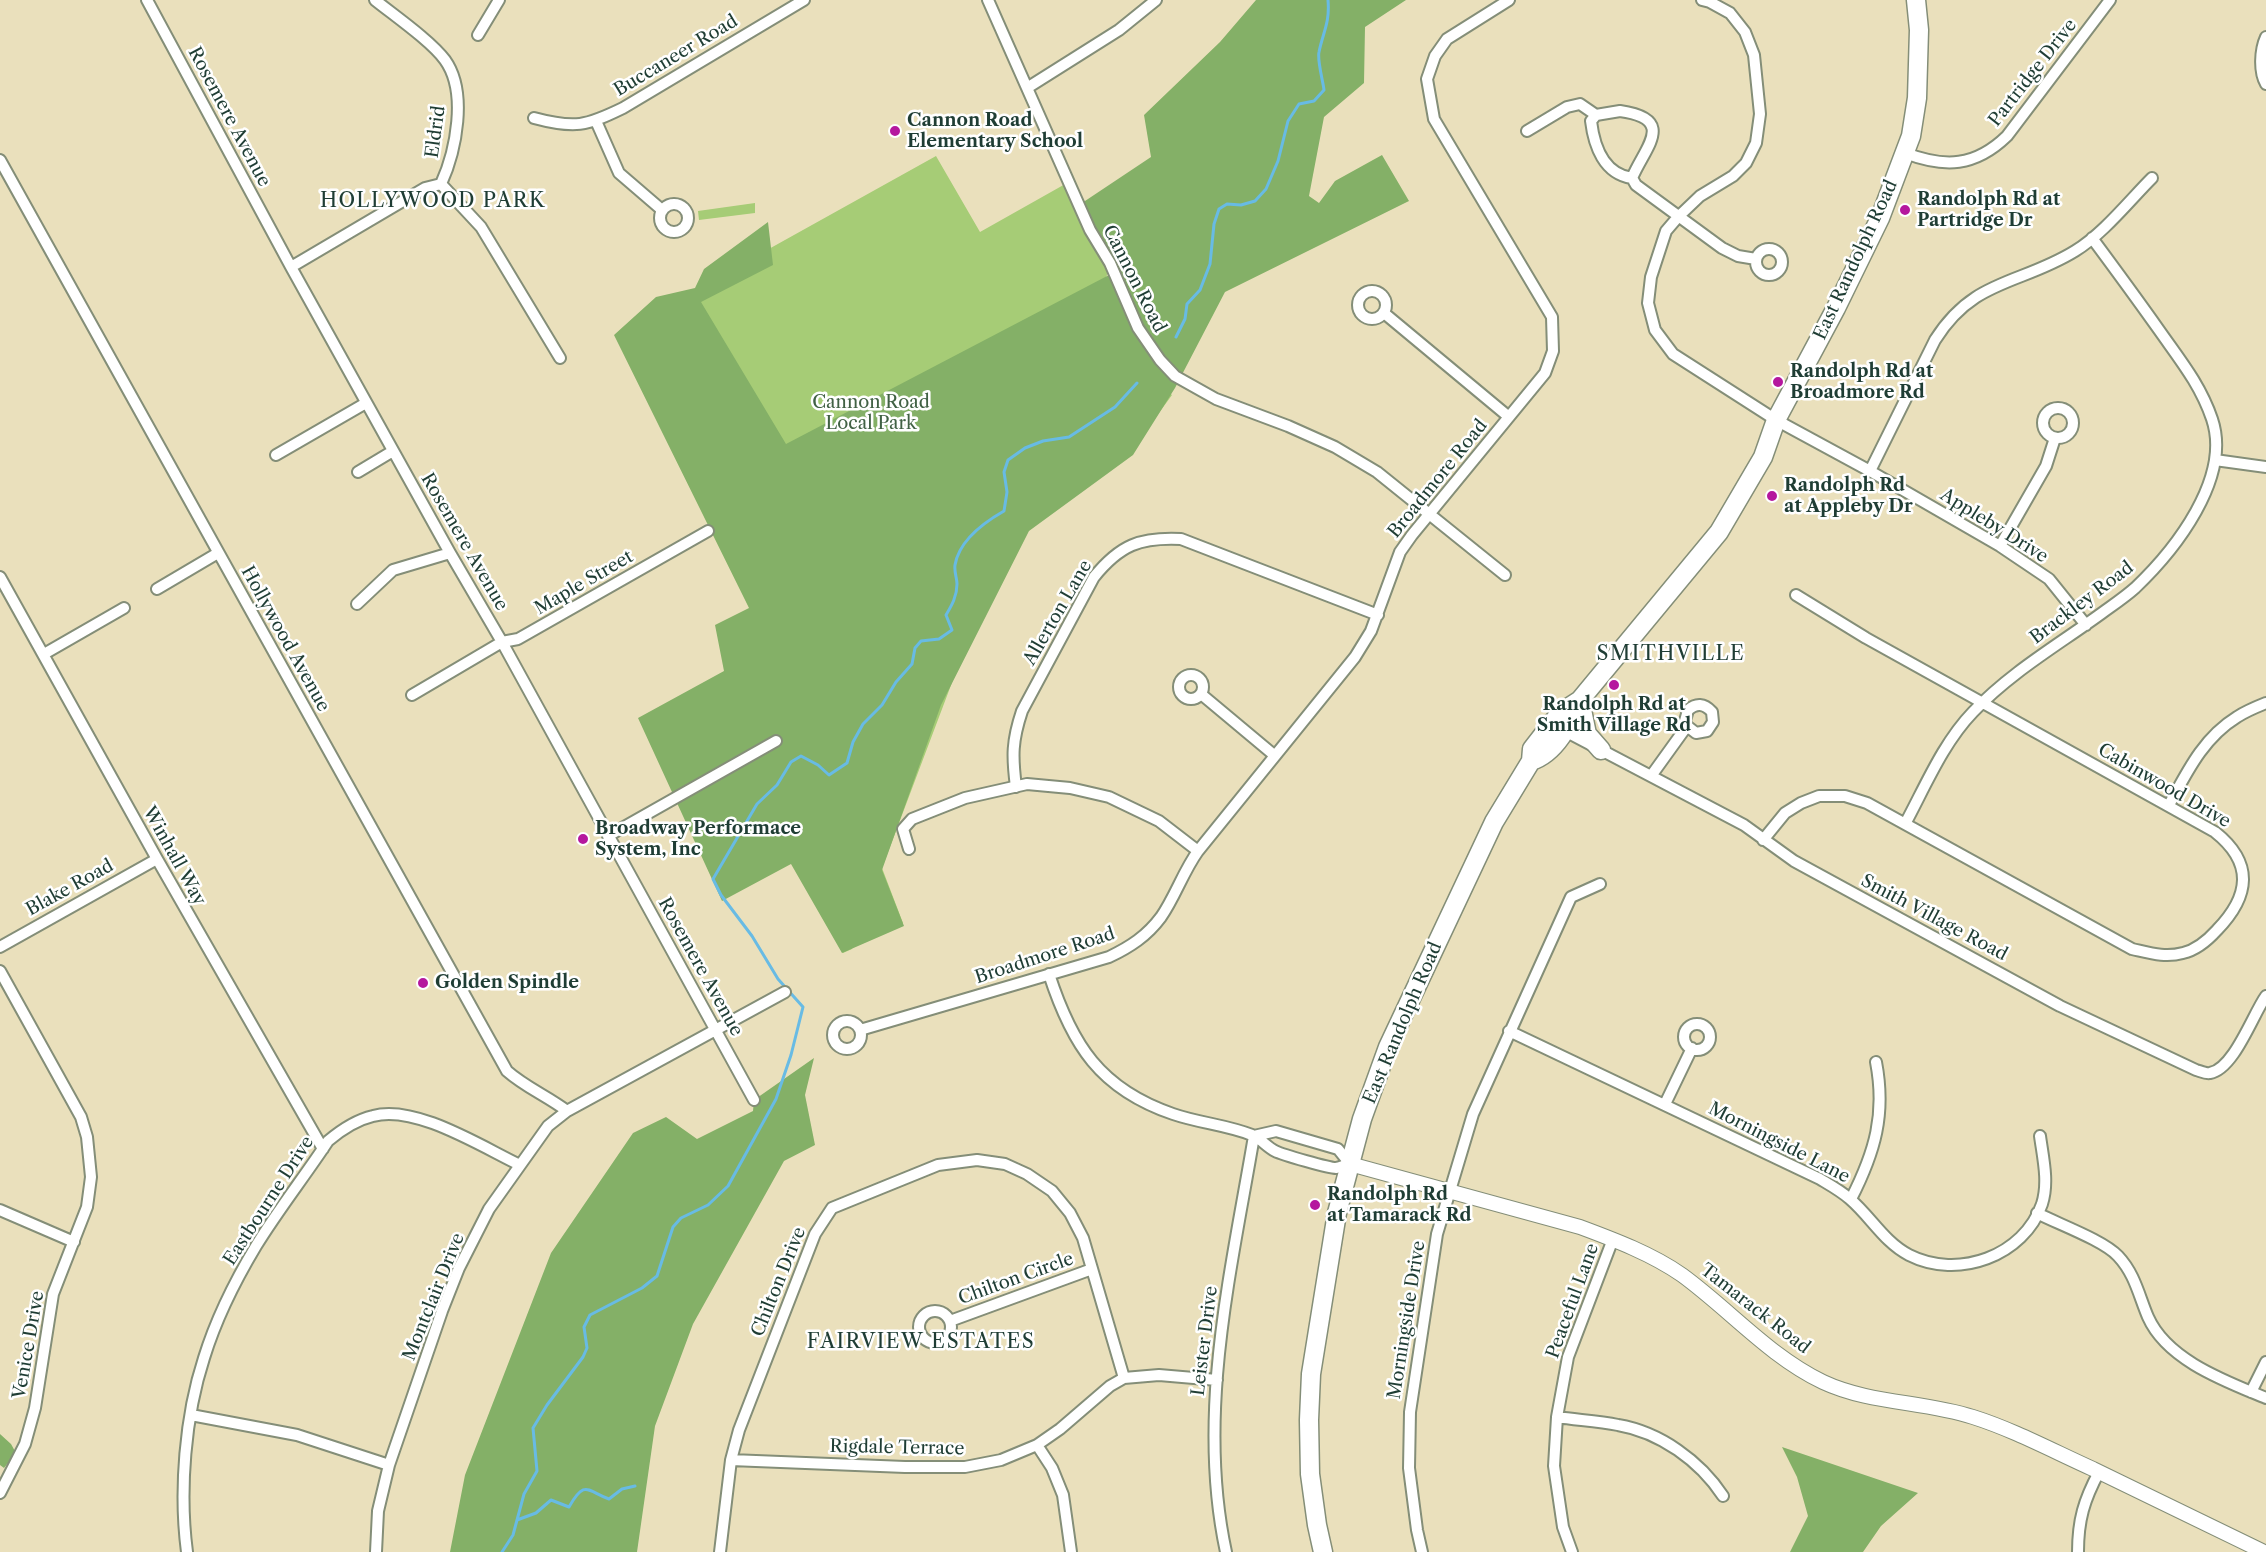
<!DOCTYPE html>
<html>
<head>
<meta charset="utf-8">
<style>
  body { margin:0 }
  canvas { display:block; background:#eae0bc }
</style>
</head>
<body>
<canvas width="2266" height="1552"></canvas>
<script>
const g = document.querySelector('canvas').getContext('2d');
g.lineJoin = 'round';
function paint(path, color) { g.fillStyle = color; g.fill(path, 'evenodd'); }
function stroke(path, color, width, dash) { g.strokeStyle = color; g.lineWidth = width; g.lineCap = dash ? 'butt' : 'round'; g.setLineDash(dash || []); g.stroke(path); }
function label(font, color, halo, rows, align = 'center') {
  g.font = font + ' "Libre Caslon Text",serif'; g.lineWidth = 5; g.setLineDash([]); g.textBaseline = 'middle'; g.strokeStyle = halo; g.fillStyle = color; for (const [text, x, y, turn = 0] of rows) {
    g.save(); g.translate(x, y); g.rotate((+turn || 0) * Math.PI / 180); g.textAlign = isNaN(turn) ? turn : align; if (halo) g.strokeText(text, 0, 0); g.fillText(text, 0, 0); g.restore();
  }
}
const green = new Path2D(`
  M936,156L980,232L1067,183L1110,268L1101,289L1159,385L1172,395L1129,454L1052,500L996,566L882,868L903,923L855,941L852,949L843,953L792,862L807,731L716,536L616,334Z
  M755,203V213L699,220L698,211Z`);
const forest = new Path2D(`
  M1256,0H1406L1365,27L1364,83L1324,117L1309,196L1319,203L1335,181L1382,155L1409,201L1225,292L1175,388L1133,455L1029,531L941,705L882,870L904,926L842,953L791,864L722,901L638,718L724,671L715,625L749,608L614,335L656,297L695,288L704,269L768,222L773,265L701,302L786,444L1109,275L1110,263L1079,205L1151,157L1144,115L1220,42Z
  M814,1058L805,1095L815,1145L784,1161L693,1324L655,1426L637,1552H450L465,1475L551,1253L633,1133L666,1117L697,1139L753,1111L754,1100Z
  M0,1434L11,1444L16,1453L4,1468L0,1465Z
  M1782,1447L1918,1493L1881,1526L1863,1552H1790L1808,1516L1797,1477Z`);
const stream = new Path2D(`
  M1176,337L1185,319L1187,304L1200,290L1210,264L1214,224L1219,209L1227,204L1241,205L1255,201L1266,189L1278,161L1288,121L1299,104L1314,101L1324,90C1323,81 1317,60 1319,52C1323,32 1330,23 1328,0
  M517,1520L536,1513L551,1500L569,1507C585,1479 587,1491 609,1499L622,1489L635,1486
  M502,1552L513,1535L524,1494L537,1471L533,1428L547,1405L583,1357L587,1348L584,1327L590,1315L642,1288L657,1276L673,1227L681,1218L708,1205L728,1186L776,1099L791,1055L803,1007L778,979L752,936L721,895L713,879L757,804L777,785L791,762L801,756L818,765L829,775L847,763L853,742L863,724L882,705L896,682L912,664L915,648L921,641L939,639L952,630L946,615C952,605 957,596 957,584C957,578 954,572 955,565C959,541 983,523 1004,511L1007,492L1004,472L1008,460L1025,448L1043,441L1069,437L1115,407L1137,383`);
const minor = new Path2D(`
  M147,0L291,267L450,553L502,642L754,1100
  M375,0C395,16 431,41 445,60C468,92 456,151 441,184
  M988,0L1090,230L1110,263L1138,328L1160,360L1175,376L1216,399L1288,426L1335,447L1377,472L1505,575
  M1702,0L1710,2L1730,13L1745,32L1754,55L1760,114L1756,143L1746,163L1733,176L1700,196L1678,217L1666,231L1651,277L1648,303L1655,330L1673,354L1776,420L1870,471L2000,546L2049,579L2086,625
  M478,35L499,0
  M2266,37C2260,50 2259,72 2266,84
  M1027,88L1119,30L1156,0
  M1620,111C1677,119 1645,147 1632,178C1604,174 1594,146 1591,121L1596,115Z
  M534,118C575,129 586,126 623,108L804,0
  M596,121L619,173L662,210
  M1527,131L1567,107L1580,104L1596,115
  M1905,153C1945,168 1975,167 2007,136L2110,0
  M0,160L507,1071C525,1087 547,1096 567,1111
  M1632,178L1636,185L1722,248L1738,256L1756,259
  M441,184L481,227L560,358
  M660 218a14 14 0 1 1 28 0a14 14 0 1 1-28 0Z
  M1756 262a13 13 0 1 1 26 0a13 13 0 1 1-26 0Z
  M291,267L425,188L441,184
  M1358 305a14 14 0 1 1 28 0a14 14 0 1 1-28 0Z
  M1384,313L1509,417
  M2043 423a15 15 0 1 1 30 0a15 15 0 1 1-30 0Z
  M276,455L366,403
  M2215,460L2266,467
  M1870,471L1935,340C1974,278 2020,285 2075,251C2103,234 2129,201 2152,178
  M358,472L393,451
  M2000,546L2046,466L2055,438
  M0,577L157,859L323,1149
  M157,589L218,553
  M357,604L393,570L450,553
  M44,654L124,608
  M1179 687a12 12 0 1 1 24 0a12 12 0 1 1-24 0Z
  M1201,694L1274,755
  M412,695L502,642L518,639L708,531
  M1565,731L1744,825L1794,861L2060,1006L2196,1070C2200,1071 2206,1074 2210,1073C2234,1069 2253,1014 2266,996
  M1651,776L1687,726L1685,721L1688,710C1696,703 1704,703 1712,712L1713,722L1707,731L1696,733L1687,726
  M1016,787C1012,756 1012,741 1022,711L1094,577C1120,545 1140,537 1181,539L1378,615
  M2169,805C2187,772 2203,738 2237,717C2246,711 2256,707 2266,703
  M1905,824C1925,787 1943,743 1973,712C2011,672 2058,645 2102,613C2113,605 2125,597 2135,588C2175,550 2232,478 2212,419C2200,384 2180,360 2159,330C2137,299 2115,269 2092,238
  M608,836L776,741
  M1763,840L1785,813L1801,803L1819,796H1845L1867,803L2132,949C2150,953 2165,958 2183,953C2196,950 2208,940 2217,930C2250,896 2254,863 2215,832L1866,638L1796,595
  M909,849L903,829L912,819L965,798L1027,784L1070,788L1109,797L1159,821L1198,851
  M0,947L157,859
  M0,971L81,1117L87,1137L91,1177L87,1207L53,1294L35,1408L25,1444L0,1493
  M1049,974C1072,1045 1100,1089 1173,1114C1199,1123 1227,1125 1252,1135C1261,1139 1267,1147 1275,1151C1283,1155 1329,1168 1336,1168C1341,1167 1345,1165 1350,1164L1338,1149L1276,1131L1254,1136
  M833 1035a14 14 0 1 1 28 0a14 14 0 1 1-28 0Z
  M1684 1037a13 13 0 1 1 26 0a13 13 0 1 1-26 0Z
  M860,1030L1109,957C1130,947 1147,936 1161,917C1175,897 1183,872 1198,851L1355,657L1371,631L1400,552L1412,535L1545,373L1553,351L1552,317L1434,119L1427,79L1435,56L1447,39L1509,0
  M1509,1031L1820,1179C1830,1185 1841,1191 1850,1199C1871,1217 1884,1242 1909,1255C1958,1280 2024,1256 2042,1204C2049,1182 2043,1158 2040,1136
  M1665,1104L1692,1048
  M1851,1199C1875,1152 1886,1114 1876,1062
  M0,1210L74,1242
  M2037,1213C2058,1224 2103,1240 2118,1256C2135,1274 2139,1296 2148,1317C2167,1360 2225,1381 2266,1398
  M919 1327a16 16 0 1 1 32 0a16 16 0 1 1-32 0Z
  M950,1321L1092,1269
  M2251,1392L2266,1362
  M191,1415L297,1435L389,1465
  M1557,1417C1577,1420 1598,1421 1618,1425C1660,1432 1700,1461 1723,1496
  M1037,1445L1052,1468L1063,1495L1071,1552
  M731,1460L905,1467H965L1001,1460L1037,1445L1060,1429L1110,1386L1124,1378L1159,1375L1217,1380
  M187,1552C179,1491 185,1416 204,1358C216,1319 235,1281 256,1246C278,1210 305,1176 328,1141C341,1130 356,1120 373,1116C415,1104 482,1147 520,1165
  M376,1552L378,1511L389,1465L442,1311L459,1268L489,1209L548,1126L567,1111L785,992
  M720,1552L731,1460L739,1430L815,1234L832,1208L938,1165L977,1160L1005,1164L1027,1174L1052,1191L1070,1213L1083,1238L1124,1378
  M1226,1552C1196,1414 1231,1272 1254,1136
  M1422,1552L1417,1530L1409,1468L1410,1412L1437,1234L1473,1114L1571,897L1600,884
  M1572,1552L1563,1527L1554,1466L1557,1417L1568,1357L1613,1239
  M2078,1552C2078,1520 2084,1500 2099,1472`);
const tertiary = new Path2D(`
  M1350,1164L1580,1227C1615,1240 1652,1254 1682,1275C1730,1310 1769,1356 1823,1382C1870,1404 1924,1401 1973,1417C2014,1430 2053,1451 2093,1469C2150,1497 2207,1524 2264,1552`);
const primary = new Path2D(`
  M1580,700L1587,734L1601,750
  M1531,761C1556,753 1570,724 1580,700
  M1323,1552L1317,1525L1310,1474L1309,1420L1311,1374L1337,1213L1362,1119L1388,1047L1494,822L1531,761L1532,749L1560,713L1580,700L1719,532L1763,457L1776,420L1836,308L1880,218L1911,136L1917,98L1919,30L1916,0`);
const markers = [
  [895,131,6,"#b5179e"],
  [1905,210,6,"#b5179e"],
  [1778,382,6,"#b5179e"],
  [1772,496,6,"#b5179e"],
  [1614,685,6,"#b5179e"],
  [583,839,6,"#b5179e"],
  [423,983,6,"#b5179e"],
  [1315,1205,6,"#b5179e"]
];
const streetNames = [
  ["Buccaneer Road",676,56,-31],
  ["Partridge Drive",2033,73,-52],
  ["Rosemere Avenue",229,117,62],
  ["Eldrid",436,132,-82],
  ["East Randolph Road",1856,260,-65],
  ["Cannon Road",1134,279,63],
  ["Broadmore Road",1438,479,-51],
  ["Appleby Drive",1994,526,32],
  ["Rosemere Avenue",464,542,60],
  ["Maple Street",584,583,-30],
  ["Brackley Road",2082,603,-37],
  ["Allerton Lane",1058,613,-60],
  ["Hollywood Avenue",285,639,61],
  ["Cabinwood Drive",2164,786,30],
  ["Winhall Way",174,856,61],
  ["Blake Road",70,888,-29],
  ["Smith Village Road",1934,918,28],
  ["Broadmore Road",1045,956,-18],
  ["Rosemere Avenue",700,967,61],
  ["East Randolph Road",1403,1023,-67],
  ["Morningside Lane",1779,1143,27],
  ["Eastbourne Drive",269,1201,-57],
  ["Chilton Circle",1016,1279,-20],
  ["Chilton Drive",779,1282,-68],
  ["Montclair Drive",434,1297,-68],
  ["Peaceful Lane",1573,1301,-70],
  ["Tamarack Road",1755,1309,38],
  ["Morningside Drive",1407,1320,-81],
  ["Leister Drive",1205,1341,-83],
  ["Venice Drive",29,1345,-80],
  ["Rigdale Terrace",897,1448,1]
];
const poiNames = [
  ["Cannon Road",907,121],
  ["Elementary School",907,142],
  ["Randolph Rd at",1917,200],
  ["Partridge Dr",1917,221],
  ["Randolph Rd at",1790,372],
  ["Broadmore Rd",1790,393],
  ["Randolph Rd",1784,486],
  ["at Appleby Dr",1784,507],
  ["Randolph Rd at",1614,705,"center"],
  ["Smith Village Rd",1614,726,"center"],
  ["Broadway Performace",595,829],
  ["System, Inc",595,850],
  ["Golden Spindle",435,983],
  ["Randolph Rd",1327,1195],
  ["at Tamarack Rd",1327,1216]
];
const parkNames = [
  ["Cannon Road",871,403],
  ["Local Park",871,424]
];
const neighbourhoodNames = [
  ["HOLLYWOOD PARK",433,201],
  ["SMITHVILLE",1671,654],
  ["FAIRVIEW ESTATES",921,1342]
];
paint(green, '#a6cc76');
paint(forest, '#84b067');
stroke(stream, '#68bbe4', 3);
stroke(minor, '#848e78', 14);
stroke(tertiary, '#848e78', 16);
stroke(primary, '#848e78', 21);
stroke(minor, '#fff', 10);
stroke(tertiary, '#fff', 14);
stroke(primary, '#fff', 18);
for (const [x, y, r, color] of markers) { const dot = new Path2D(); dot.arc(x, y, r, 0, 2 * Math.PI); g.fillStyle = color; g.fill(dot); stroke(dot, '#fff', 2); }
label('18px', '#1f3d34', '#fff', streetNames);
label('bold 18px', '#1f3d34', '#fff', poiNames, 'left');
label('18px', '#416144', '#fff', parkNames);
g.letterSpacing = '1.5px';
label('20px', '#1f3d34', '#fff', neighbourhoodNames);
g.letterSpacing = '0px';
</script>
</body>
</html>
